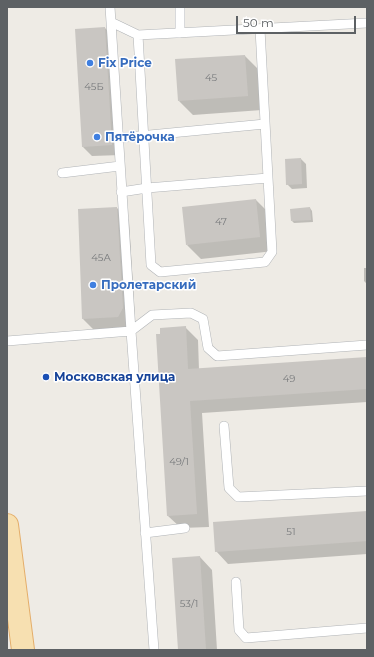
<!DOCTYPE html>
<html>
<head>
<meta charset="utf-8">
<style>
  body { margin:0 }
  #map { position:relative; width:374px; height:657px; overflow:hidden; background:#eeebe5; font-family:Montserrat,sans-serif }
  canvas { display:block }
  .frame { position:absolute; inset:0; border:8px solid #5d6164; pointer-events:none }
  .scale { position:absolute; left:236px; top:16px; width:120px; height:18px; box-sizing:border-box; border:2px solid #5d6164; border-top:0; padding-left:5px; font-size:12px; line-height:14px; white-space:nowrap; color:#5d6164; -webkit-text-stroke:3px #fff; paint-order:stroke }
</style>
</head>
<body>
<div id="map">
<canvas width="374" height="657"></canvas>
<div class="frame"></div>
<div class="scale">50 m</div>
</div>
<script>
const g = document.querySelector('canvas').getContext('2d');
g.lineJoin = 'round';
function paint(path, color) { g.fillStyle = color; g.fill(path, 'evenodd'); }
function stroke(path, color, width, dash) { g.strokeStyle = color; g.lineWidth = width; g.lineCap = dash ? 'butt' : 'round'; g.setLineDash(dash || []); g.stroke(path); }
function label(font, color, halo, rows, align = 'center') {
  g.font = font + ' Montserrat,sans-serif'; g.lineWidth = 3; g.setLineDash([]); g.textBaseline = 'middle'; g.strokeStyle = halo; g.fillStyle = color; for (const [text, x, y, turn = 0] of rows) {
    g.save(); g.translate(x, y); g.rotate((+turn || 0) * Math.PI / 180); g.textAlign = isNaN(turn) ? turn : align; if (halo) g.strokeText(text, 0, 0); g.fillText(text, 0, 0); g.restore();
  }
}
const shadow = new Path2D(`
  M105,28L114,37L121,155L92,156L83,147Z
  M245,56L259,70L262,110L193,115L179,101Z
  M301,159L306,164L307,188L292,189L287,184Z
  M256,200L270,214L274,251L201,259L187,245Z
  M117,208L129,220L135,320L130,329L95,331L83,319Z
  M310,208L312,211L313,222L294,223L292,221Z
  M364,268H367V284L364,281Z
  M185,327L198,340L199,370L367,358V402L202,413L209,527L181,528L168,516Z
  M367,512V554L228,564L216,551Z
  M200,557L212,570L217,650H179Z`);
const building = new Path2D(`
  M105,27L112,145L82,147L75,29Z
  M245,55L248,96L178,101L175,59Z
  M301,158L302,184L286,185L285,159Z
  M256,199L260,237L186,245L182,207Z
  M117,207L123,308L118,317L82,319L78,209Z
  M310,207L311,220L291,221L290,209Z
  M186,326L188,369L367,357V389L190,401L197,514L167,516L156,334H160V328Z
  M367,511V541L215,552L213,522Z
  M200,556L206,650H178L172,558Z`);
const service = new Path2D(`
  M180,7V33
  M111,22L138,35L367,23
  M138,35L151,265L160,272L265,262L272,252L260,29
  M118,138L265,124
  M62,173L120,166
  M121,192L147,188L268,178
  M7,341L131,331L110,7
  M224,426L229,488L238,497L367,491
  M145,533L185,528
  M236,582L239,630L246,638L367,628
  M154,650L131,331L152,315L191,313L203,319L208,348L217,356L367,345`);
const primary = new Path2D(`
  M7,525L23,650`);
const markers = [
  [90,63,4,"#3f7fe0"],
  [97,137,4,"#3f7fe0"],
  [93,285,4,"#3f7fe0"],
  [46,377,4,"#1a4fb4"]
];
const numberNames = [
  ["45",211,78],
  ["45Б",94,87],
  ["47",221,222],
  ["45А",101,258],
  ["49",289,379],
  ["49/1",179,462],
  ["51",291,532],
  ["53/1",189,604]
];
const shopNames = [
  ["Fix Price",98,63],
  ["Пятёрочка",105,137],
  ["Пролетарский",101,285]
];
const transitNames = [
  ["Московская улица",54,377]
];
paint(shadow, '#0003');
paint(building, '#c9c6c2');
stroke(service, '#b0b3b6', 10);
stroke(primary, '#e4ad69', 24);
stroke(service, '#fff', 9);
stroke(primary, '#f7e0b1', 22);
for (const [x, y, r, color] of markers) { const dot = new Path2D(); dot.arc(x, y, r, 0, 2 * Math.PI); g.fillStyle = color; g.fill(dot); stroke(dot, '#fff', 1.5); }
label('10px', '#787a7c', null, numberNames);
label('bold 12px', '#366cbe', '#fff', shopNames, 'left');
label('bold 12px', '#164399', '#fff', transitNames, 'left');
</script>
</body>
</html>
